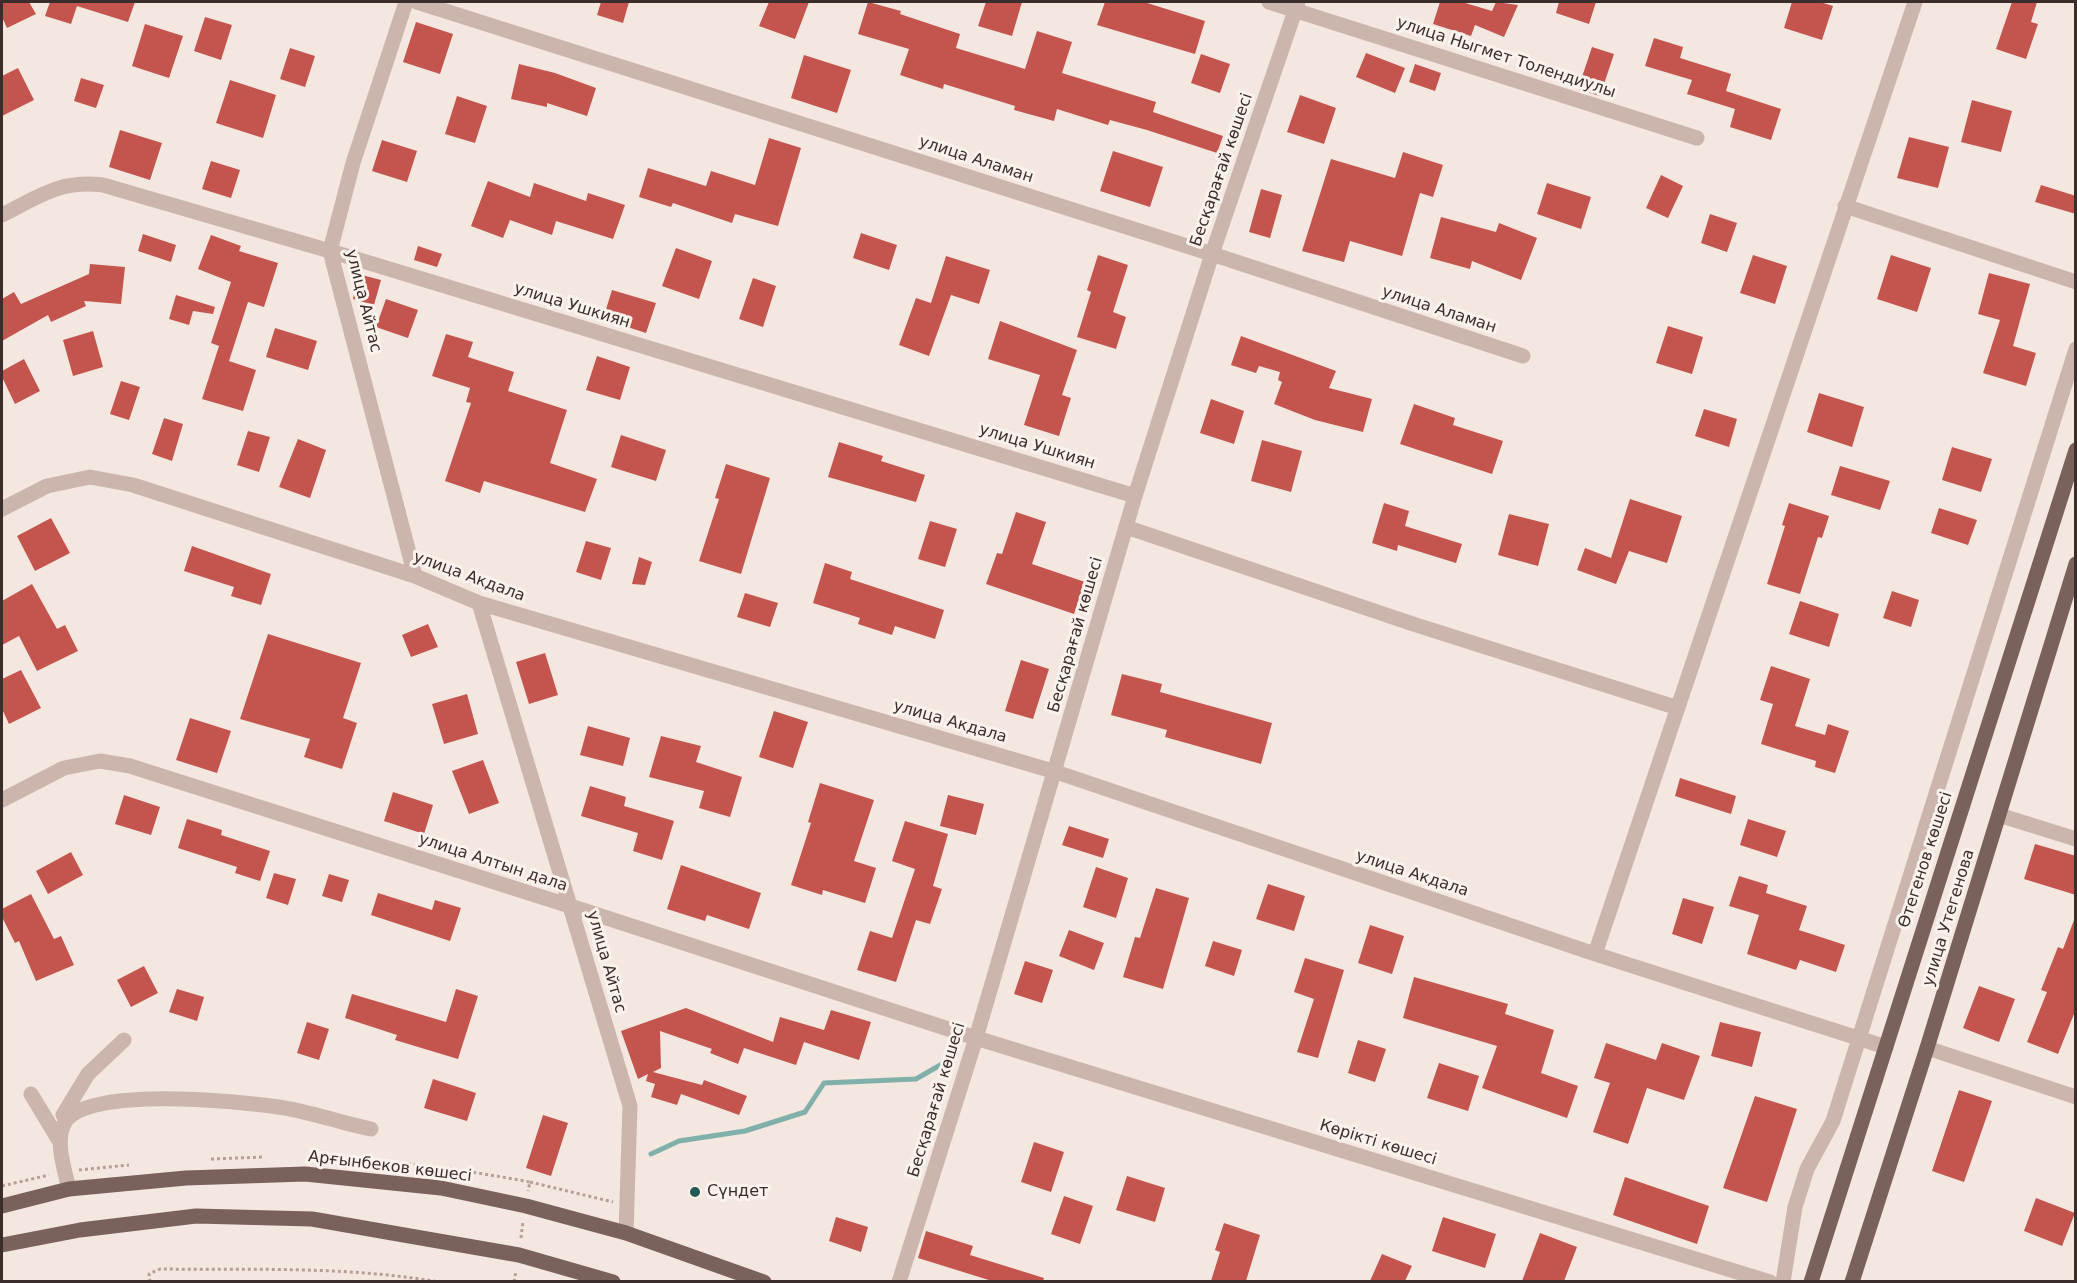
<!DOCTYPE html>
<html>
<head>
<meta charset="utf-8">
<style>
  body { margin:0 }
  #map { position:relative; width:2077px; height:1283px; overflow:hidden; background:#f3e7e0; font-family:"DejaVu Sans",sans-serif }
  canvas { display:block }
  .frame { position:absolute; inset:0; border:3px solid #3a2d2b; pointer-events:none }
</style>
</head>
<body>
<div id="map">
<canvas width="2077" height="1283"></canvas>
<div class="frame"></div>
</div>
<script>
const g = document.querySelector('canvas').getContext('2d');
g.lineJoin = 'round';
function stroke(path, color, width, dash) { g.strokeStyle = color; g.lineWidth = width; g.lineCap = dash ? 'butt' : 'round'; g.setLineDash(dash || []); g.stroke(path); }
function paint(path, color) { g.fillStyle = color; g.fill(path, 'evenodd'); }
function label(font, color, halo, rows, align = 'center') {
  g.font = font + ' "DejaVu Sans",sans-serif'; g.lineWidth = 6; g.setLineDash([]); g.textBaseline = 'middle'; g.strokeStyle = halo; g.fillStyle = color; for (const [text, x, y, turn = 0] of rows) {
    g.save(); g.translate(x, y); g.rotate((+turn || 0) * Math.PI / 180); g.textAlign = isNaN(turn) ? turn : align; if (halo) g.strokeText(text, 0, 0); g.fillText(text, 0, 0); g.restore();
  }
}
const stream = new Path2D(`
  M651,1154L679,1141L745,1131L805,1112L824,1083L916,1079L949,1060`);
const building = new Path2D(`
  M2,2H29L36,14L7,28L2,17Z
  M50,2H135L128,22L77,6L71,24L45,16Z
  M601,2H629L623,23L597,15Z
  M769,2H809L795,39L759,26Z
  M868,2L901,11L900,14L960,34L956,48L1025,69L1037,31L1072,42L1062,73L1156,102L1153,112L1223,136L1217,153L1147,130L1110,120L1108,125L1057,109L1054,121L1014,110L1015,106L944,84L943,89L900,75L909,49L858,34Z
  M986,2H1022L1012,36L978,26Z
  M1105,2H1144L1205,21L1195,54L1097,25Z
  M1440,2H1462L1492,11L1496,2L1518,5L1504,37L1475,25L1471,36L1433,24Z
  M1559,2H1596L1589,24L1556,13Z
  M1792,2H1820L1833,6L1822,40L1784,28Z
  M2012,2H2037L2031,22L2038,24L2026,59L1996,49Z
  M205,17L232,25L221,60L194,51Z
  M416,22L453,34L440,74L403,62Z
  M145,24L183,36L169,78L132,66Z
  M1654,38L1683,47L1680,58L1731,74L1726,91L1781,109L1771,140L1730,127L1735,109L1687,94L1692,80L1645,66Z
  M1592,47L1614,54L1600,96L1578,89Z
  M290,48L315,56L305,87L280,79Z
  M1366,53L1405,68L1395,93L1356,77Z
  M1201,54L1230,64L1220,93L1191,83Z
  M804,55L851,70L837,113L791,98Z
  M519,64L555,73L596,88L587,116L547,103V107L511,99Z
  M1415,64L1441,73L1435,91L1409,82Z
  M18,68L34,100L2,116V76Z
  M81,78L104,85L96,108L74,101Z
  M230,80L276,95L263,138L216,123Z
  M1300,95L1336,108L1324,144L1287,132Z
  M457,96L487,106L475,143L445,134Z
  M1972,100L2012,111L2001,152L1961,142Z
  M120,130L162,143L150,180L109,167Z
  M1909,137L1949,147L1938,188L1897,178Z
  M769,138L801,148L778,226L735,214L732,223L673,203L671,207L639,197L648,168L706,186L711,171L755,185Z
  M382,140L417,151L407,182L372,171Z
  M1113,151L1163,167L1150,207L1100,191Z
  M1403,152L1443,165L1433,197L1420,193L1402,256L1350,241L1344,262L1302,251L1331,159L1395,178Z
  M211,161L240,170L231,198L202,189Z
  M1661,175L1683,186L1668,218L1646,208Z
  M488,181L530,197L534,183L586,201L588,193L625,205L613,239L556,221L552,235L510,220L503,238L471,226Z
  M1547,183L1591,197L1581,229L1537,214Z
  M2041,185L2076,196V214L2035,202Z
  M1261,189L1282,195L1270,238L1249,232Z
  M1710,214L1737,223L1727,252L1701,243Z
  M1441,217L1496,232L1499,223L1537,238L1521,280L1472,261L1470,269L1430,258Z
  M861,233L897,245L889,270L853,258Z
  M143,234L176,245L171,262L138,251Z
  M211,235L241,246L239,251L278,263L264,307L248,302L229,361L256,370L243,411L202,399L219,346L211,343L231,282L198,269Z
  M418,246L442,254L437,267L414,260Z
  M676,248L712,261L699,299L662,286Z
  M1098,255L1128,265L1113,312L1126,317L1116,349L1077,337L1091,292L1087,290Z
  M1753,255L1787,266L1775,304L1740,293Z
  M1891,255L1931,268L1917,312L1877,299Z
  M946,256L990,270L979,304L951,295L929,356L899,345L916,298L931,303Z
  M90,264L125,267L121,304L84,301L86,306L51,322L48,315L2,341V299L14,292L21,304L89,274Z
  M1989,273L2030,284L2013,346L2036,353L2026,386L1983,373L2000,320L1978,314Z
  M358,274L381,280L374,305L353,299Z
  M753,278L776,286L763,327L739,319Z
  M612,290L656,303L646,333L603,319Z
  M176,295L215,307L213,314L193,311L189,325L169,319Z
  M386,299L418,310L408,338L376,327Z
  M1000,321L1077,350L1062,395L1071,398L1059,436L1024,425L1040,375L988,359Z
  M1668,326L1703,337L1692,374L1656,363Z
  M275,328L317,341L308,370L266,357Z
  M93,331L103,367L73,376L63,340Z
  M446,334L473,342L468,357L514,372L508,391L567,410L550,463L597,479L585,512L484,481L480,493L445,481L471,403L466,402L470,388L432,376Z
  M1241,336L1336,371L1329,388L1372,399L1363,432L1315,420L1274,404L1282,382L1278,380L1280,372L1259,366L1256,373L1231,365Z
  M597,356L630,367L620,400L586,390Z
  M24,359L40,391L15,404L2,377V371Z
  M121,381L140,387L129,420L110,414Z
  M1819,393L1864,407L1852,447L1807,432Z
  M1211,399L1244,411L1234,444L1200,433Z
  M1414,404L1455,418L1453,425L1503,441L1492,474L1400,444Z
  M1704,409L1737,419L1729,447L1695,436Z
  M164,418L183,424L172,461L152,454Z
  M248,431L270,437L259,472L237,465Z
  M621,435L666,450L656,481L611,467Z
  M298,439L326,450L310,498L279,487Z
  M1262,440L1302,451L1291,492L1251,481Z
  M839,442L883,456L881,461L925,475L916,502L828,477Z
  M1952,447L1992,459L1981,492L1942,480Z
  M726,464L770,478L741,574L699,561L719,499L715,498Z
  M1840,466L1890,481L1880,510L1831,495Z
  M1630,499L1682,516L1667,563L1629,551L1616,584L1577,570L1585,548L1611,558Z
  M1384,503L1409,511L1405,526L1462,544L1456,563L1398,545L1397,551L1372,543Z
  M1789,503L1829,516L1822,538L1818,537L1800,594L1767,584L1785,526L1782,525Z
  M1939,508L1977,520L1968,545L1931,533Z
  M1016,512L1046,522L1032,564L1085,582L1074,614L986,584L997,553L1002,554Z
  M1509,514L1549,524L1538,566L1498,555Z
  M51,518L70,553L35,571L17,536Z
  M930,521L957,529L945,567L918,559Z
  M586,541L611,548L601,580L576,572Z
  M192,546L271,574L261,605L231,596L234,587L184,571Z
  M639,557L652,562L645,585L632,584Z
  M825,563L852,572L850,579L944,610L935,639L895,626L892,635L858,624L860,618L813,603Z
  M32,584L57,629L65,625L78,651L37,671L19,636L2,645V601Z
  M1892,591L1919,600L1911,627L1883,618Z
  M745,593L778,603L770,627L737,617Z
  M1800,601L1839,614L1829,647L1789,634Z
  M428,624L438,647L411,657L402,635Z
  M268,634L361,663L343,718L357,723L342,769L304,757L310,739L240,719Z
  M545,653L558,695L529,704L516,662Z
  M1021,660L1049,669L1033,719L1005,711Z
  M1771,666L1810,679L1795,726L1825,735L1828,724L1849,731L1835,773L1815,767L1816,761L1761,744L1773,704L1760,700Z
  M21,670L41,708L9,724L2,709V679Z
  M1122,674L1162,684L1160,692L1272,723L1261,764L1165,737L1167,730L1111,715Z
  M467,694L478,734L444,744L432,704Z
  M774,711L808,722L793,768L759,757Z
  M190,718L231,731L217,773L176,760Z
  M588,726L630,738L623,766L580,755Z
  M661,736L701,746L696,762L742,777L730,817L699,808L704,791L649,777Z
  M483,760L499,803L469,814L452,771Z
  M1680,778L1736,796L1731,814L1675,796Z
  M820,783L874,800L854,861L876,868L865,903L823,890L822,895L791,885L811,823L808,822Z
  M590,786L626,797L624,806L674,821L662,860L633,851L638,833L581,816Z
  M393,792L433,805L424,834L384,821Z
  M124,795L160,807L151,835L115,824Z
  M948,795L984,804L976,835L940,826Z
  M187,819L222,830L221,835L270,851L260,881L235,873L237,867L178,848Z
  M1748,819L1786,831L1777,857L1740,845Z
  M905,821L948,834L933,886L942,889L930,924L916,920L896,982L857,970L870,931L892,938L915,869L892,861Z
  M1069,826L1109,839L1103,858L1062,845Z
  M2035,844L2076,856V895L2024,879Z
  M71,852L83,875L48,894L36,871Z
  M681,865L761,893L749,929L707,915L705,921L667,909Z
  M1096,867L1128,878L1116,918L1083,907Z
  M274,873L296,879L288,905L266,898Z
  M329,874L349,880L342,902L322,896Z
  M1739,876L1768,885L1766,893L1807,906L1799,930L1845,945L1836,972L1800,960L1796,970L1747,954L1759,915L1729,906Z
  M1268,884L1305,896L1294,931L1256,919Z
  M1156,888L1189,898L1163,989L1123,977L1135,937L1140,938Z
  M378,893L432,910L435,900L461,908L450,941L371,915Z
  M31,894L54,939L61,936L74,965L36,981L19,941L15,943L2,917V909Z
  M1683,898L1714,907L1702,944L1672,934Z
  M2074,920L2076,1009L2058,1054L2027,1042L2047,992L2041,990L2058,947L2063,949Z
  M1370,925L1404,936L1392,974L1358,963Z
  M1069,930L1104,943L1094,970L1059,956Z
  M1213,941L1242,950L1234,976L1205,966Z
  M1305,958L1344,970L1318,1058L1297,1052L1314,999L1294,992Z
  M1025,961L1053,970L1042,1003L1014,994Z
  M144,966L158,993L131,1007L117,980Z
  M1414,977L1508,1004L1505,1014L1554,1030L1541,1073L1578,1086L1567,1118L1482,1088L1497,1046L1403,1018Z
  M1979,986L2015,999L1999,1042L1963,1028Z
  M177,989L204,997L197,1021L169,1012Z
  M456,989L478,996L458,1059L395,1040L397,1035L345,1018L352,994L446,1022Z
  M686,1008L773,1042L780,1017L824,1030L831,1010L871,1022L859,1060L804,1042L796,1065L744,1048L738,1064L710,1053L712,1049L660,1031L661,1068L653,1072L702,1085L704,1080L747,1096L739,1115L681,1094L677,1105L651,1097L655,1084L646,1081L648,1074L638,1079L621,1031Z
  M307,1022L329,1029L319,1060L297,1053Z
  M1720,1022L1761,1032L1752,1067L1711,1056Z
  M1358,1040L1386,1049L1375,1082L1348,1073Z
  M1606,1043L1656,1060L1662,1043L1700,1056L1684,1100L1647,1088L1628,1144L1593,1132L1610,1083L1594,1078Z
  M1439,1063L1479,1076L1468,1111L1427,1098Z
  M433,1079L476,1093L467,1121L424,1108Z
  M1959,1090L1992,1101L1964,1182L1932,1171Z
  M1755,1096L1797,1109L1767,1202L1723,1188Z
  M543,1115L568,1123L551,1176L526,1168Z
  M1034,1142L1064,1152L1051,1192L1021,1182Z
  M1127,1176L1165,1188L1155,1222L1116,1210Z
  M1625,1177L1709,1206L1697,1244L1613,1215Z
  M1064,1196L1093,1206L1080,1244L1051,1234Z
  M2036,1198L2075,1213L2062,1246L2024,1231Z
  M836,1217L868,1227L861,1252L829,1241Z
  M1443,1217L1496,1234L1485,1268L1432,1251Z
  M1224,1223L1260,1235L1246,1281H1211L1220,1252L1215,1250Z
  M926,1231L973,1246L970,1255L1044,1278L1043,1281H992L918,1258Z
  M1540,1233L1577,1247L1564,1281H1522Z
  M1382,1254L1412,1266L1405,1281H1370Z`);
const path = new Path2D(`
  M211,1159L264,1157
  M336,1159C402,1161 465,1170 530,1182L528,1191
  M79,1170L129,1165
  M530,1182L613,1202
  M2,1186L49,1175
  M521,1238L523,1221
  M150,1282L149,1274L160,1269C252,1270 347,1266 439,1282
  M514,1282L516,1271`);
const minor = new Path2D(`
  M406,2L353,163L330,251L415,576
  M417,2L1212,254L1523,356
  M1269,2L1697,138
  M1845,206L2076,282
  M2,215C40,196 59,180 103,185L330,251L1135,496
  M2,509L47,486L90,477L133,485L415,576L479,603L1056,772L1595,954L1886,1047
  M1126,527L1413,624L1678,708
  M479,603L630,1106L626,1233
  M2,800L64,768L100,761L130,766L570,906L976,1038L1770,1282
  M1999,815L2076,839
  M1595,954L1915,2
  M1927,1048L2076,1097
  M31,1094L60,1142
  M63,1115L88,1074L124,1040
  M69,1189C65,1171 54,1140 65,1122C88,1086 237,1101 278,1107C309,1111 340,1123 371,1129
  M899,1282L976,1038L1135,496L1212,254L1298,2
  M1783,1282L1795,1207L1807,1169L1833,1121L2076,349`);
const major = new Path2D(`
  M2,1206L69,1189L186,1178L305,1174L441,1188L526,1206L626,1233L764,1282
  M2,1245L80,1230L196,1216L312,1219L519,1255L613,1282
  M1811,1282L2076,450
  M1852,1282L1927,1048L2076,564`);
const markers = [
  [695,1192,6,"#215b54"]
];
const streetNames = [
  ["улица Ныгмет Толендиулы",1506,58,18],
  ["улица Аламан",976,160,18],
  ["Бесқарағай көшесі",1222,170,-71],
  ["улица Айтас",363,301,76],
  ["улица Ушкиян",572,306,17],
  ["улица Аламан",1439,310,18],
  ["улица Ушкиян",1037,447,17],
  ["улица Акдала",469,577,20],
  ["Бесқарағай көшесі",1076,635,-74],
  ["улица Акдала",950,722,16],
  ["Өтегенов көшесі",1926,860,-72],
  ["улица Алтын дала",493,863,18],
  ["улица Акдала",1412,874,18],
  ["улица Утегенова",1949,918,-73],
  ["улица Айтас",606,962,74],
  ["Бесқарағай көшесі",937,1100,-73],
  ["Көрікті көшесі",1378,1143,17],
  ["Арғынбеков көшесі",390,1167,7]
];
const poiNames = [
  ["Сүндет",707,1192]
];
stroke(stream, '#80b0a9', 5);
paint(building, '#c4554e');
stroke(path, '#b79e96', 3, [3, 3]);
stroke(minor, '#cbb5ac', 15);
stroke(major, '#7b615c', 15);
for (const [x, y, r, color] of markers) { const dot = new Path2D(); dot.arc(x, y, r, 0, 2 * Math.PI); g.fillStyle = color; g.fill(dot); stroke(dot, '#faf2ed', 2); }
label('16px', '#3a2d2b', '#faf2ed', streetNames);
label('16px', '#3a2d2b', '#faf2ed', poiNames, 'left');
</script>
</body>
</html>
